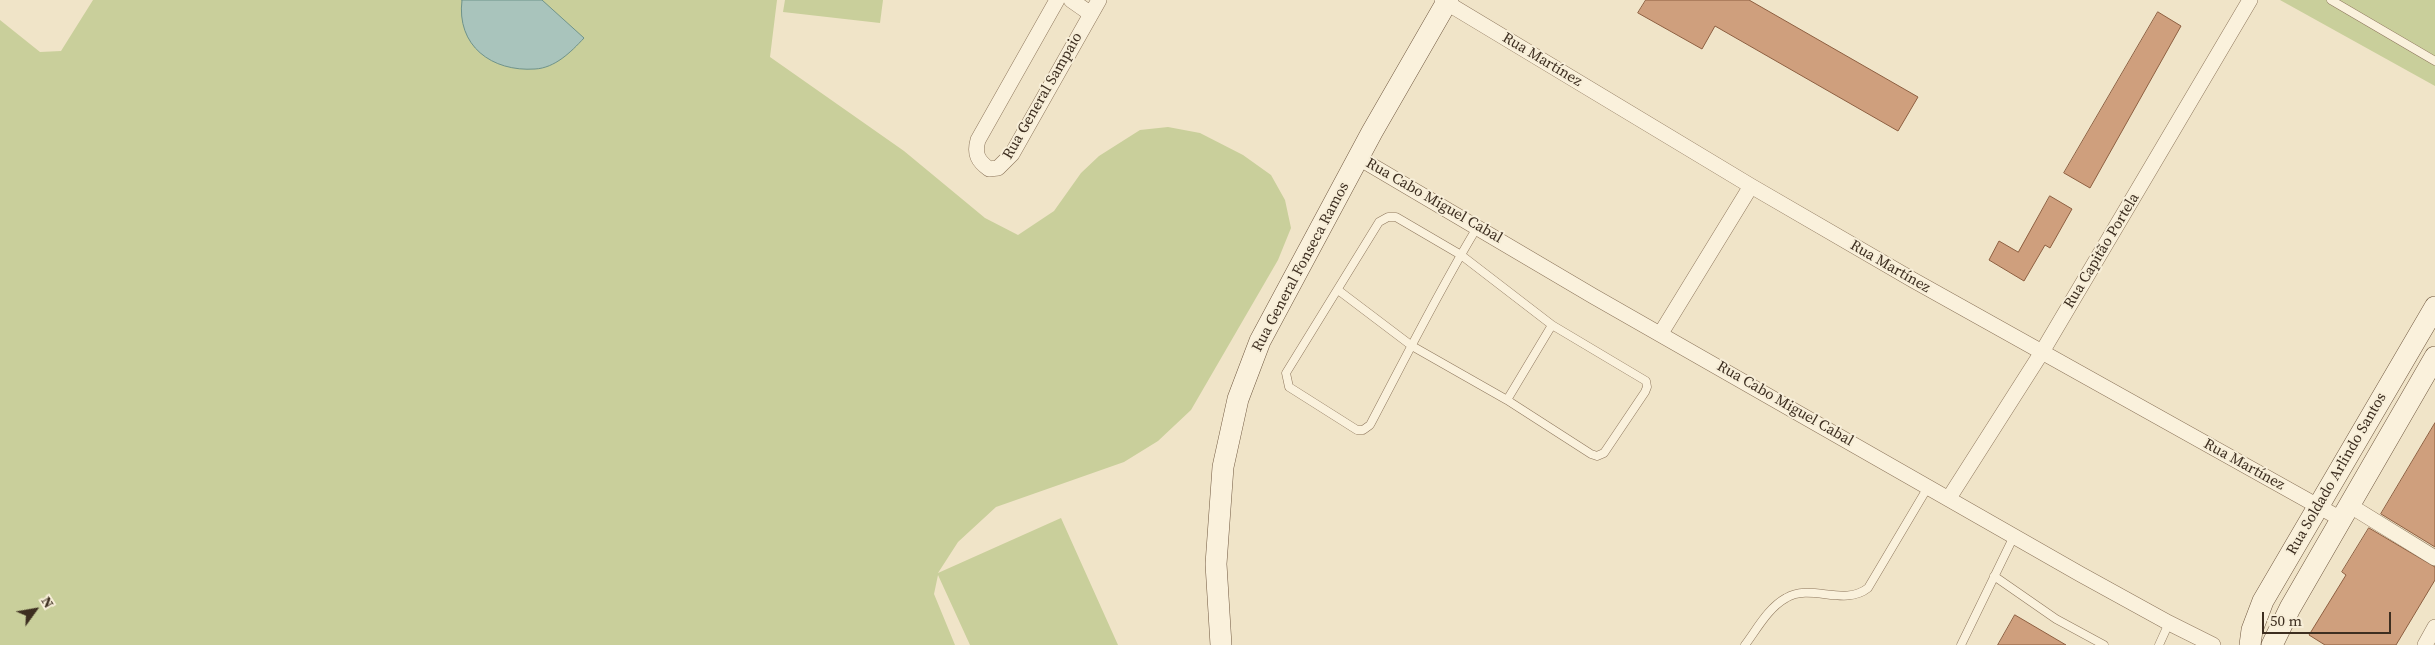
<!DOCTYPE html>
<html>
<head>
<meta charset="utf-8">
<style>
  body { margin:0 }
  #map { position:relative; width:2435px; height:645px; overflow:hidden; background:#f0e4c8; font-family:"Source Serif 4",serif }
  canvas { display:block }
  .north { position:absolute; left:10px; top:585px; width:50px; height:50px; -webkit-text-stroke:4px #f7eed8; paint-order:stroke; rotate:58deg; font-size:14px; font-weight:700; line-height:20px; text-align:center; color:#3d2e20 }
  .north::after { content:''; display:block; margin:auto; width:18px; height:22px; background:#3d2e20; clip-path:polygon(50% 0,100% 100%,50% 72%,0 100%) }
  .scale { position:absolute; left:2262px; top:612px; width:129px; height:22px; box-sizing:border-box; border:2px solid #3d2e20; border-top:0; padding-left:6px; font-size:15px; line-height:18px; white-space:nowrap; color:#3d2e20; -webkit-text-stroke:4px #f7eed8; paint-order:stroke }
</style>
</head>
<body>
<div id="map">
<canvas width="2435" height="645"></canvas>
<div class="north">N</div>
<div class="scale">50 m</div>
</div>
<script>
const g = document.querySelector('canvas').getContext('2d');
g.lineJoin = 'round';
function paint(path, color) { g.fillStyle = color; g.fill(path, 'evenodd'); }
function stroke(path, color, width, dash) { g.strokeStyle = color; g.lineWidth = width; g.lineCap = dash ? 'butt' : 'round'; g.setLineDash(dash || []); g.stroke(path); }
function label(font, color, halo, rows, align = 'center') {
  g.font = font + ' "Source Serif 4",serif'; g.lineWidth = 4; g.setLineDash([]); g.textBaseline = 'middle'; g.strokeStyle = halo; g.fillStyle = color; for (const [text, x, y, turn = 0] of rows) {
    g.save(); g.translate(x, y); g.rotate((+turn || 0) * Math.PI / 180); g.textAlign = isNaN(turn) ? turn : align; if (halo) g.strokeText(text, 0, 0); g.fillText(text, 0, 0); g.restore();
  }
}
const green = new Path2D(`
  M93,0H777L770,57L904,151L985,218L1018,235L1054,211L1081,173L1099,156L1140,130L1168,127L1200,133L1243,155L1271,175L1285,200L1291,228L1278,260L1191,410L1158,441L1124,462L996,507L958,542L938,573L1061,518L1118,645H970L938,575L934,594L955,645H0V20L40,52L61,51Z
  M785,0H883L880,23L783,12Z
  M2280,0H2435V86Z`);
const water = new Path2D(`
  M462,0H542L584,38C571,52 555,68 535,69C492,72 456,46 462,0Z`);
const building = new Path2D(`
  M1646,0H1749L1918,97L1898,131L1715,26L1702,49L1638,13Z
  M2158,12L2181,26L2090,188L2064,173Z
  M2050,196L2072,209L2050,248L2045,245L2024,281L1989,260L1999,241L2018,252Z
  M2435,423V547L2381,514Z
  M2369,528L2435,567V580L2396,645H2325L2309,635L2346,575L2342,572Z
  M2015,615L2066,645H1998Z`);
const lane = new Path2D(`
  M2331,0L2435,61
  M1338,290L1412,346L1507,400L1591,454L1597,456L1604,453L1645,392L1647,387L1646,381L1552,325L1461,255L1396,217H1388L1379,222L1286,373L1289,387L1357,430H1363L1370,425C1405,359 1439,290 1478,226
  M1507,400L1552,325
  M1994,576L2056,619L2104,645
  M1745,645C1757,629 1768,608 1786,598C1811,583 1844,607 1868,588L1928,487
  M1961,645L2014,536
  M2159,645L2169,623`);
const street = new Path2D(`
  M1057,0L978,140C974,154 978,161 989,169L998,168L1012,154L1099,0
  M1071,0L1091,14
  M1442,0L1751,186L1913,280L2341,519
  M1359,158L1593,296L2080,574L2169,623L2213,645
  M1661,333L1751,186
  M1949,498L2042,352L2250,0
  M2349,505L2435,558
  M2425,645L2435,627`);
const secondary = new Path2D(`
  M1221,645L1216,564L1223,467L1238,399L1260,341L1372,132L1448,0
  M2250,645L2252,630L2263,601L2435,307
  M2272,645L2290,608L2435,357`);
const streetNames = [
  ["Rua Martínez",1542,60,31],
  ["Rua General Sampaio",1043,96,-60],
  ["Rua Cabo Miguel Cabal",1434,201,30],
  ["Rua Capitão Portela",2102,251,-59],
  ["Rua General Fonseca Ramos",1301,267,-62],
  ["Rua Martínez",1890,267,30],
  ["Rua Cabo Miguel Cabal",1785,404,30],
  ["Rua Martínez",2244,465,29],
  ["Rua Soldado Arlindo Santos",2337,474,-60]
];
paint(green, '#c9cf9b');
paint(water, '#a9c4bc');
stroke(water, '#6f938a', 1);
paint(building, '#cf9f7d');
stroke(building, '#8d5f41', 1);
stroke(lane, '#8d765c', 9);
stroke(street, '#8d765c', 16);
stroke(secondary, '#6f573f', 22);
stroke(lane, '#faf1dc', 8);
stroke(street, '#faf1dc', 15);
stroke(secondary, '#faf1dc', 21);
label('15px', '#3d2e20', '#f7eed8', streetNames);
</script>
</body>
</html>
